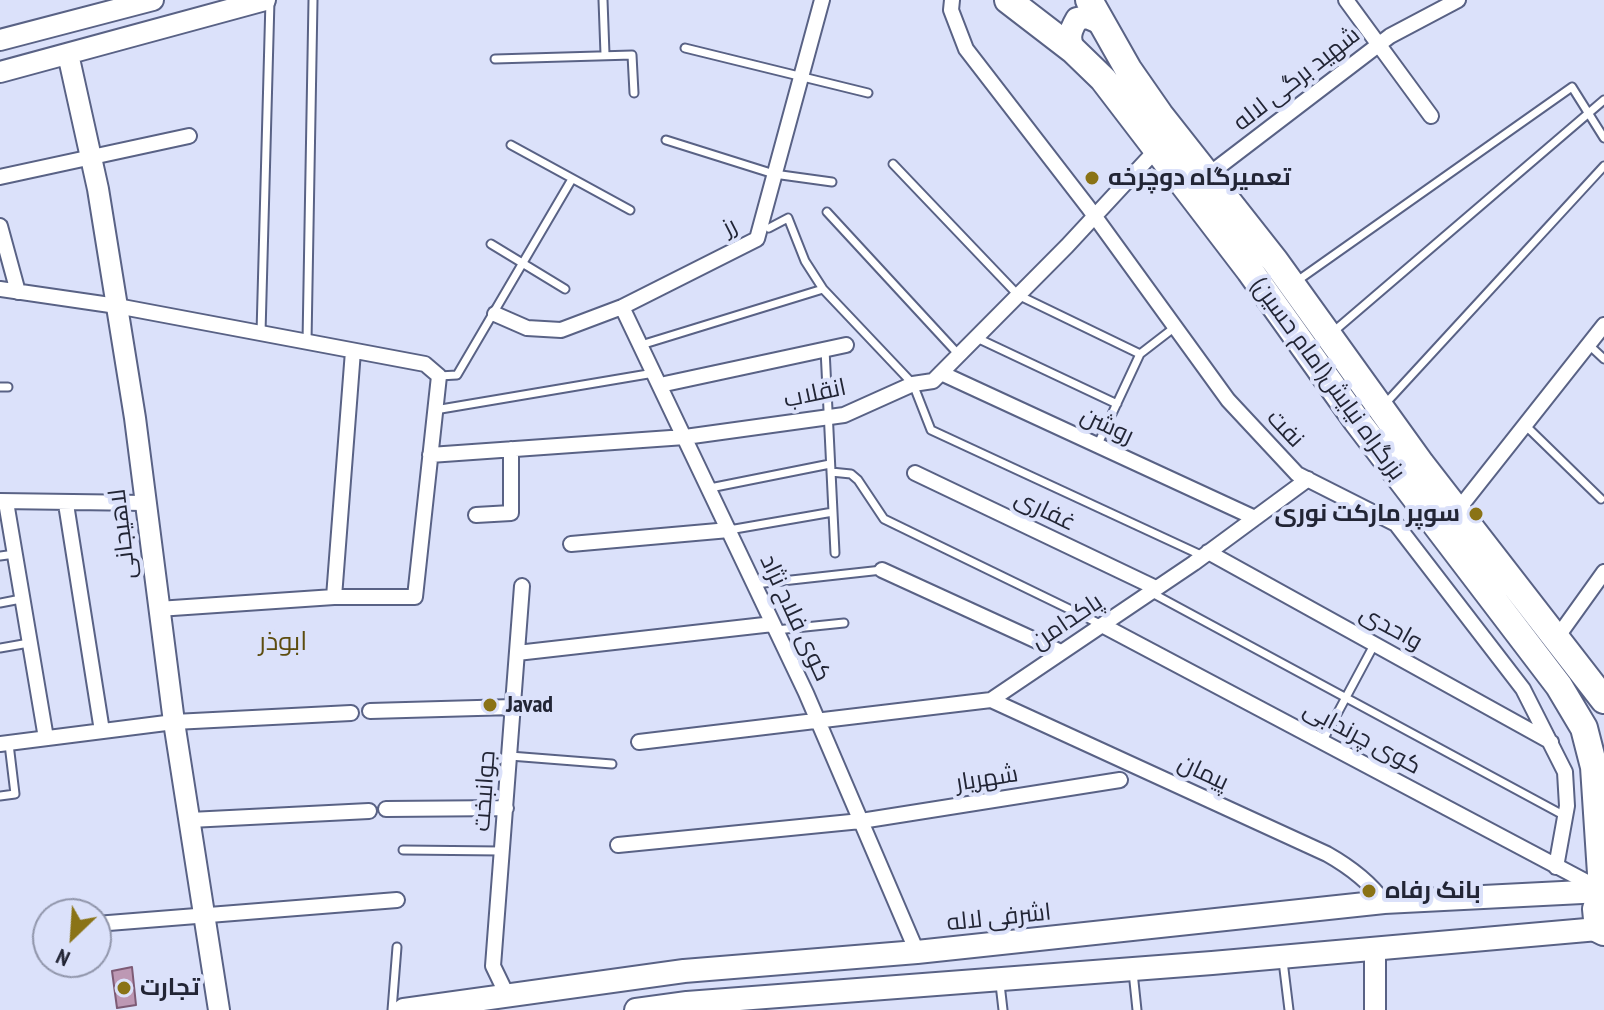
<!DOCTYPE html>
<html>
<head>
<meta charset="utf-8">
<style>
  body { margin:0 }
  #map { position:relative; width:1604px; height:1010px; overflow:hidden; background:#dbe1fa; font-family:"PT Sans Narrow",sans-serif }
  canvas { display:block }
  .north { position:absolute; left:32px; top:898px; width:80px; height:80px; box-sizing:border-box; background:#dbe1fa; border:2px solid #9196ab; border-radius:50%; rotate:205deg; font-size:22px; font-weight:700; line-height:32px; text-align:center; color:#222535 }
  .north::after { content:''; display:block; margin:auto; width:28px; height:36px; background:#8a7316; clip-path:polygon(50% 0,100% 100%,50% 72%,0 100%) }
</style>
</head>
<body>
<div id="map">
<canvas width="1604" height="1010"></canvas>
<div class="north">N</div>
</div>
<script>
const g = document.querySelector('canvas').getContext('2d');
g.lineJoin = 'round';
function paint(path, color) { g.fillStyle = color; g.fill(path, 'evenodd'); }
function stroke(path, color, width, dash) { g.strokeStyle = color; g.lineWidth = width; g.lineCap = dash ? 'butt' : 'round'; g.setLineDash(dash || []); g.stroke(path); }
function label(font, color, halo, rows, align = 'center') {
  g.font = font + ' "PT Sans Narrow",Cairo,sans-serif'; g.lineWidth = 8; g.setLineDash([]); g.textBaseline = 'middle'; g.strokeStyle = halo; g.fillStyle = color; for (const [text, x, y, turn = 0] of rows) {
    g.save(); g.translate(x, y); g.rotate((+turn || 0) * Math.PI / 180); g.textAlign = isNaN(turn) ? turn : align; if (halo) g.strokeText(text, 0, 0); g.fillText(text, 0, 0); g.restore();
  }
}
const building = new Path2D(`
  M132,967L136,1005L117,1008L112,971Z`);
const lane = new Path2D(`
  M603,0L605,54
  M685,48L868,93
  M495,59L632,55L634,93
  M666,140L774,174L832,182
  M511,145L630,210
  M893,164L1018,295L1140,354
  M827,212L959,355
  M769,228L788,218L805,261L823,289L913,384L931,430L1203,556
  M491,244L565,289
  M1297,281L1572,87L1604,138
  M1333,332L1604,100
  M261,333L270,0
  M977,338L1117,404
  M307,342L313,0
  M641,345L823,289
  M1589,345L1604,359
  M825,349L835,553
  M439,376L457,375L572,179
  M0,387H8
  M1385,404L1604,166
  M435,410L654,373
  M1525,425L1601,499
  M1097,446L1140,354L1175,327
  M831,472L851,474L858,480L884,519L1102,625
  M710,488L830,464
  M729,530L833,512
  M0,556L15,554
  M755,584L882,570
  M1152,593L1565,816
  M0,603L21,599
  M776,630L844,623
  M0,648L29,643
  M1322,742L1374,645
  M510,756L612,764
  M0,796L15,794L9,744
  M403,850L501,851
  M1283,961L1289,1010
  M1133,972L1137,1010
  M1000,984L1003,1010
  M392,1010L397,947`);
const street = new Path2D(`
  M952,0L951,10L966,49L1088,207L1228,400L1297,474L1396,524L1523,689L1565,772L1567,806L1556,867
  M1346,0L1431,116
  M1208,175L1390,36L1458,0
  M0,177L189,136
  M0,226L18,292
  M0,289L117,306L425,364L439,376L415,597H334L158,609
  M622,307L806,693L917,952
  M495,314L527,328L561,330L622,307L757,239L822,0
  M941,373L1255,518
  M660,385L846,345
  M430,455L685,437L844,415L913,384L933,381L1067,246L1156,150
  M915,473L1156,588
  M0,501L145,503
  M6,502L46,738
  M66,504L102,731
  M1457,511L1604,325
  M476,515L511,513V449
  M571,544L729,530
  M1208,552L1551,742
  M882,570L1061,652
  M334,597L353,351
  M1102,625L1598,888
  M1556,639L1604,572
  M517,653L773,624
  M991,700L1327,854C1350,867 1369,881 1384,902
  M370,711L513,707
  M639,742L991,700L1194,563L1308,479
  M0,744L174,722L351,713
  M386,809L506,808
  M190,820L369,811
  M618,845L861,821L1120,780
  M96,924L397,900
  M507,995L493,966L522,586`);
const secondary = new Path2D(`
  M0,40L153,0
  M68,54L98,189L135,418L174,722L219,1010
  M0,72L265,0
  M1375,949V1010`);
const primary = new Path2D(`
  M1073,50C1068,37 1070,31 1077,19L1087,17L1101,23
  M404,1010L684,971L917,952L1384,902L1602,891
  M636,1010L687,1003L1212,963L1598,929`);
const highway = new Path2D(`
  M1008,0L1073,50L1103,79L1250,271L1357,421L1559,686L1584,728L1594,767L1602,889
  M1089,0L1128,69L1160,115L1275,261L1421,464L1604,700
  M1604,887L1596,909L1598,929L1604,932`);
const markers = [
  [1092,178,8,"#8a7316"],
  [1476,514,8,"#8a7316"],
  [490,705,8,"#8a7316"],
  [1369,891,8,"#8a7316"],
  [124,988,8,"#8a7316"]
];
const streetNames = [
  ["شهید برگی لاله",1297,79,-38],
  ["رز",730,227,-27],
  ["بزرگراه نیایش(امام حسین)",1328,379,54],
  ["انقلاب",815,394,-12],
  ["روشن",1107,426,25],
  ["نفت",1285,429,47],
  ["غفاری",1045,511,26],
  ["لاهیجانی",123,534,-97],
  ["کوی فلاح نژاد",795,618,65],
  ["پاکدامن",1067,622,-34],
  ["واحدی",1391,628,29],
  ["کوی چرندابی",1362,738,28],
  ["پیمان",1203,773,25],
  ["شهریار",987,779,-9],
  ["جوانبخت",485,791,-86],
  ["اشرفی لاله",999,918,-6]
];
const poiNames = [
  ["تعمیرگاه دوچرخه",1108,178],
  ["سوپر مارکت نوری",1460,514,"right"],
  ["Javad",506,705],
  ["بانک رفاه",1385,891],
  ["تجارت",140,988]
];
const neighbourhoodNames = [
  ["ابوذر",283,643]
];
paint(building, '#bd98b4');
stroke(building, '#7d5b75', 2);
stroke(lane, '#596285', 11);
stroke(street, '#596285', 18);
stroke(secondary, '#596285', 24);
stroke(primary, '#596285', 26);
stroke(highway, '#596285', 30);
stroke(lane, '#fff', 7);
stroke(street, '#fff', 14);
stroke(secondary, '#fff', 20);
stroke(primary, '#fff', 22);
stroke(highway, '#fff', 26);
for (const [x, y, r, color] of markers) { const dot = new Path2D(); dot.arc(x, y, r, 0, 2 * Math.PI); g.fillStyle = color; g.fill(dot); stroke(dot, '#dbe1fa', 3); }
label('24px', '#222535', '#dbe1fa', streetNames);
label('bold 24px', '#222535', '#dbe1fa', poiNames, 'left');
label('26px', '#5d4d0f', '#dbe1fa', neighbourhoodNames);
</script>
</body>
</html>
